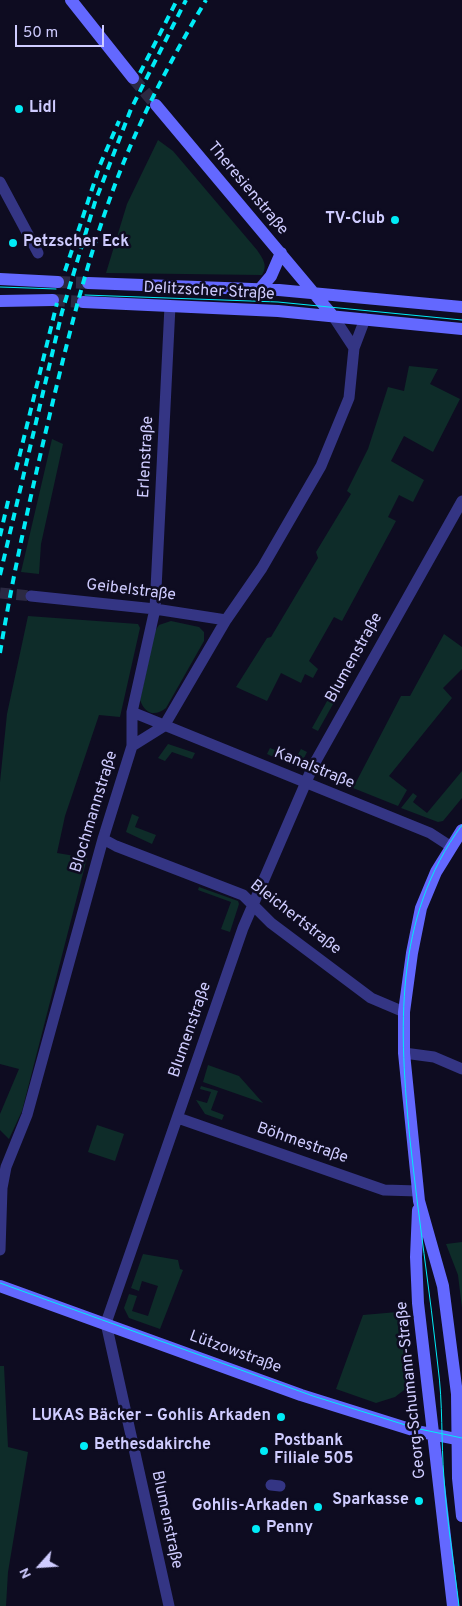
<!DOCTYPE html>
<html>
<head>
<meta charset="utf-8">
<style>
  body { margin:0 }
  #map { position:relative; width:462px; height:1606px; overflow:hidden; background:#0e0c21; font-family:Overpass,sans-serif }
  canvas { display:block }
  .north { position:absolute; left:15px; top:1541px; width:50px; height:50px; -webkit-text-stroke:4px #0e0c21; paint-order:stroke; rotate:244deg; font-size:14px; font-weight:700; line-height:20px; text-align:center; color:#cfccff }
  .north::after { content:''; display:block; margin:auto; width:18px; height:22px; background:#cfccff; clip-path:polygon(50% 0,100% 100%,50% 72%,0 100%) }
  .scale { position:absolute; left:15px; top:25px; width:89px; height:22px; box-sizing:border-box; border:2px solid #cfccff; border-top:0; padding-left:6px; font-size:15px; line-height:18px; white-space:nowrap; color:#cfccff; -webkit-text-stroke:4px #0e0c21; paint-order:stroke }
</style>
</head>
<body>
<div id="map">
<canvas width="462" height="1606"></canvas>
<div class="north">N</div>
<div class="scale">50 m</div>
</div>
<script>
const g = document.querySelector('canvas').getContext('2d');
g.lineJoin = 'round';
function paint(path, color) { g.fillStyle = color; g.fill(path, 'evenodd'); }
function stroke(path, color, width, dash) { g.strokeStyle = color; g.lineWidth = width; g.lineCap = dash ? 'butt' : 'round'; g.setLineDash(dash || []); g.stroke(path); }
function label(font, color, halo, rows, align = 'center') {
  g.font = font + ' Overpass,sans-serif'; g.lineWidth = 5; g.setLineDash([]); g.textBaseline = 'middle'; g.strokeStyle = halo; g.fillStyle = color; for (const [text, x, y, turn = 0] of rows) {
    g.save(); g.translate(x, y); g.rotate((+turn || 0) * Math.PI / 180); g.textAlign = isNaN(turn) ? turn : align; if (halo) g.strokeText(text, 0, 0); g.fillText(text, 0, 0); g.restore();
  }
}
const green = new Path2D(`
  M158,140L173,151L257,250C263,259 268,265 262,275L106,273L127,204Z
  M409,366L438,369L430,384L460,399L433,452L404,436L391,461L424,480L413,502L399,495L388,517L396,521L342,621L334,617L309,661L318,669L313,678L305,674L301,683L281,673L267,701L236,687L267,638L271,637L318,558L316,552L351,494L347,491L368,449L388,387L404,391Z
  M52,439L63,444L41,544L39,574L21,572Z
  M28,616L138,624L140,628L120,717L99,715L65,816L57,853L87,858L22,1111L9,1139L0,1130V1114L19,1069L0,1064V782L7,714Z
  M171,621L199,627L204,632V641L166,708C155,717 145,714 140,700L155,631L159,625Z
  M444,634L462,647V669L443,688L452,698L389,776L407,790L398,806L353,788L401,696H410Z
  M331,694L337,697L318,731L312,728Z
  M168,744L195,753L192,759L172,752L165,761L158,758Z
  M270,748L296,758L301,749L307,752L302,762L293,766L267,754Z
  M462,771V798L443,821L438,822L401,808L413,793L417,796L413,802L427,813Z
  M132,814L139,817L135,827L156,835L152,844L126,832Z
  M199,887L238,901L239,904L230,932L221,929L231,902L198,890Z
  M196,1000L204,1003L191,1042L182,1039Z
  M208,1065L239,1076L263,1103L203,1082Z
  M201,1086L218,1091L211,1110L224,1115L222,1120L205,1114L196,1100L207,1103L211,1092L200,1089Z
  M97,1125L124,1134L115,1161L88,1152Z
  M462,1242V1308L458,1275L446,1244Z
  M143,1254L178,1260L180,1269L183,1270L160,1329L129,1318L124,1308L129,1294L137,1296L132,1311L148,1316L158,1286L142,1281L139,1291L131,1288Z
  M409,1311L408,1354L411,1378L408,1387L395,1397L376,1403L336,1389L363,1315Z
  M0,1366H4L8,1447L28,1452L8,1572L6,1606H0Z`);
const streetTunnel = new Path2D(`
  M0,593L31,596`);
const secondaryTunnel = new Path2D(`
  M133,78L156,105
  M58,282L88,283
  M53,300L83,302`);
const street = new Path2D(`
  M0,182L38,253
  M354,348L365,319
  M31,596L155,609L226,620
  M132,712L430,833L450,846
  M132,746L164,726L226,620L262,568L321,466L349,398L354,348L333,316
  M103,839L116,846L243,895L271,923L371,998L404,1012
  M404,1053L434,1057L462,1069
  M178,1118L384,1190L418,1191
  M0,1250L2,1188L6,1167L27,1115L103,839L132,746V712L155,609L170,306
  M271,1485L280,1486
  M169,1606L106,1323L243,928L313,766L462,501`);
const secondary = new Path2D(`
  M71,0L133,78
  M156,105L333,316
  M0,279L58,282
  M88,283L279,290L462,307
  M260,289L271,276L281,253
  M0,301L53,300
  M83,302L278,311L462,329
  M462,830L436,872L421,908L412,953L404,1012V1053L419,1201L443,1286L457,1394L458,1478L462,1516
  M418,1210L416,1257L418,1303L453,1606
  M0,1286L301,1395L416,1431L462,1440`);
const tram = new Path2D(`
  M0,287L56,289
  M85,295L278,302L462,320
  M0,1283L313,1396L415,1428L462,1438
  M459,1606C454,1564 447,1521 444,1479C441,1441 443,1404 438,1367C430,1291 418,1216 410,1140C399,1030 393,918 462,825`);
const rail = new Path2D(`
  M140,73L177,0
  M65,271L100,165L119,121
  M16,470L57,303
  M0,536L9,497
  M0,575L62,312L95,202L131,109L186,0
  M0,653C14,568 33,485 53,401C76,305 100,210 142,120C161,79 183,39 206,0`);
const markers = [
  [19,109,5,"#00ecf7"],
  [395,220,5,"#00ecf7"],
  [13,243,5,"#00ecf7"],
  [281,1417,5,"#00ecf7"],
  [84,1446,5,"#00ecf7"],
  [264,1451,5,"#00ecf7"],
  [419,1501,5,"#00ecf7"],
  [318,1507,5,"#00ecf7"],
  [256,1529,5,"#00ecf7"]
];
const poiNames = [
  ["Lidl",29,109],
  ["TV-Club",385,220,"right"],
  ["Petzscher Eck",23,243],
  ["LUKAS Bäcker – Gohlis Arkaden",271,1417,"right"],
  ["Postbank",274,1442],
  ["Filiale 505",274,1460],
  ["Bethesdakirche",94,1446],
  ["Sparkasse",409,1501,"right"],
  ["Gohlis-Arkaden",308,1507,"right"],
  ["Penny",266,1529]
];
const streetNames = [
  ["Theresienstraße",247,189,50],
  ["Delitzscher Straße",209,292,3],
  ["Erlenstraße",147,457,-87],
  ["Geibelstraße",131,591,7],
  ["Blumenstraße",355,658,-61],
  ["Kanalstraße",314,769,22],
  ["Blochmannstraße",95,812,-73],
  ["Bleichertstraße",295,918,38],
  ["Blumenstraße",191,1030,-71],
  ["Böhmestraße",302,1144,19],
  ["Lützowstraße",235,1353,20],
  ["Georg-Schumann-Straße",412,1390,-96],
  ["Blumenstraße",166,1520,78]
];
paint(green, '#0e2c29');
stroke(streetTunnel, '#2b2942', 11, [11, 5.5]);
stroke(secondaryTunnel, '#2b2942', 12, [12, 6]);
stroke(street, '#343584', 11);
stroke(secondary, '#6368ff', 12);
stroke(tram, '#00ecf7', 1);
stroke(rail, '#00ecf7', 4, [8, 6]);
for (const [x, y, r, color] of markers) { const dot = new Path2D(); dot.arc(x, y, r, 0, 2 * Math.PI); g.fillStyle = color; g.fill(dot); stroke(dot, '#0e0c21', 2); }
label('bold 16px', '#cfccff', '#0e0c21', poiNames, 'left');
label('16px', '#cfccff', '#0e0c21', streetNames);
</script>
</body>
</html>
